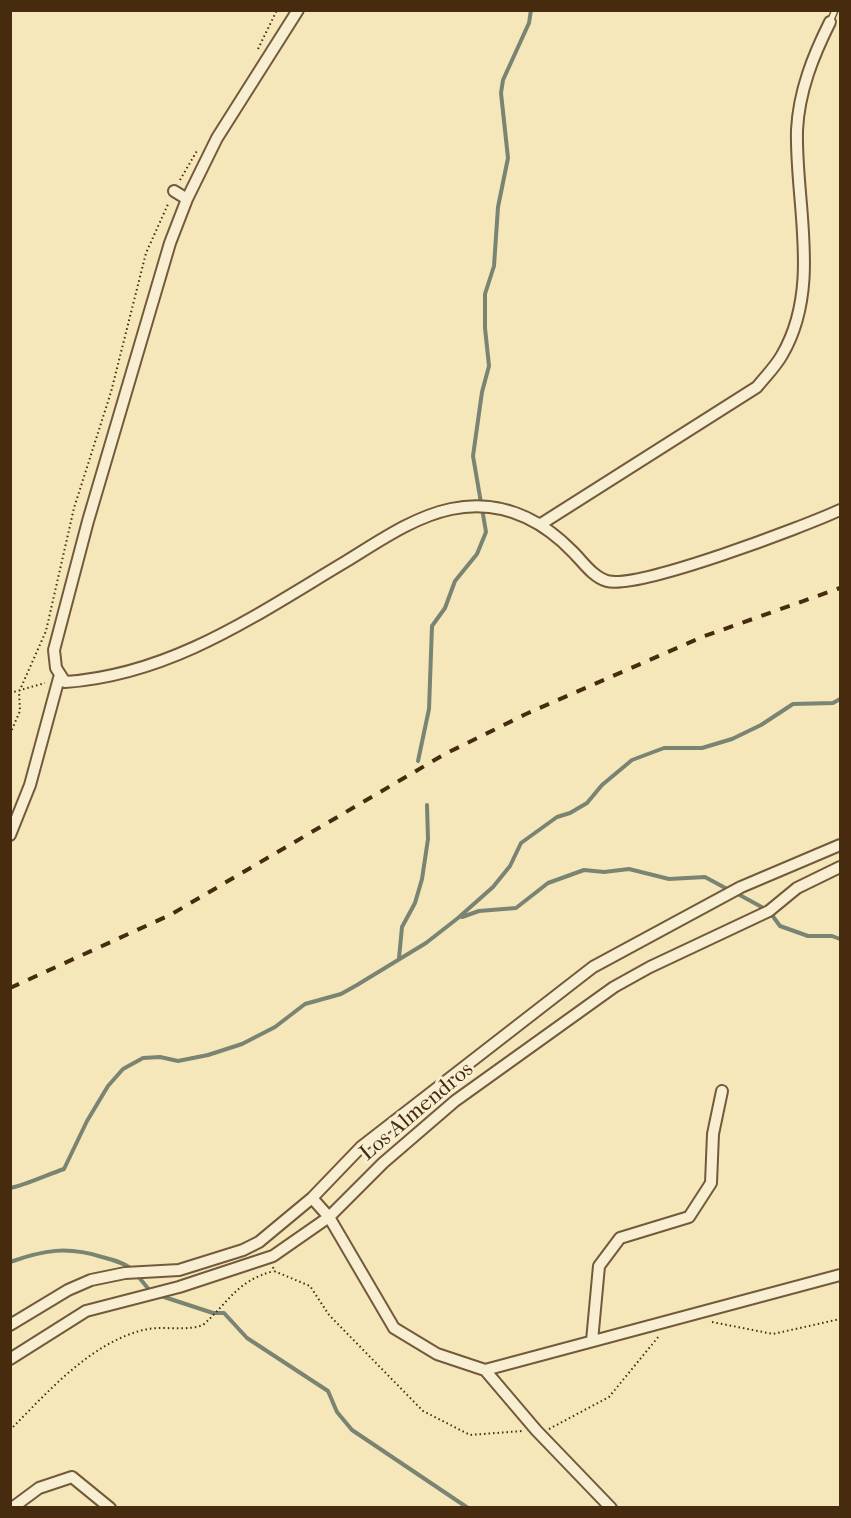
<!DOCTYPE html>
<html>
<head>
<meta charset="utf-8">
<style>
  body { margin:0 }
  #map { position:relative; width:851px; height:1518px; overflow:hidden; background:#f5e7ba; font-family:"IM FELL French Canon",serif }
  canvas { display:block }
  .frame { position:absolute; inset:0; border:12px solid #462b0f; pointer-events:none }
</style>
</head>
<body>
<div id="map">
<canvas width="851" height="1518"></canvas>
<div class="frame"></div>
</div>
<script>
const g = document.querySelector('canvas').getContext('2d');
g.lineJoin = 'round';
function stroke(path, color, width, dash) { g.strokeStyle = color; g.lineWidth = width; g.lineCap = dash ? 'butt' : 'round'; g.setLineDash(dash || []); g.stroke(path); }
function label(font, color, halo, rows, align = 'center') {
  g.font = font + ' "IM FELL French Canon",serif'; g.lineWidth = 6; g.setLineDash([]); g.textBaseline = 'middle'; g.strokeStyle = halo; g.fillStyle = color; for (const [text, x, y, turn = 0] of rows) {
    g.save(); g.translate(x, y); g.rotate((+turn || 0) * Math.PI / 180); g.textAlign = isNaN(turn) ? turn : align; if (halo) g.strokeText(text, 0, 0); g.fillText(text, 0, 0); g.restore();
  }
}
const stream = new Path2D(`
  M418,761L429,709L432,626L445,608L455,581L477,554L486,532L473,456L482,392L489,366L485,328V294L494,266L498,207L508,158L501,93L503,80L529,23L531,10
  M736,893L769,911L780,926L808,936H832L840,939
  M462,917L479,911L516,908L548,883L584,870L604,872L629,869L669,879L705,877L729,890
  M399,958L402,927L415,903L422,879L428,839L427,805
  M10,1188C23,1186 49,1174 64,1169L87,1121L108,1086L123,1069L143,1058L160,1057L178,1061L208,1055L242,1044L275,1027L305,1004L341,994L357,985L426,943L458,918L493,887L510,866L521,843L557,817L570,813L587,803L602,785L632,760L664,748H702L732,739L761,725L793,704L833,703L840,699
  M10,1262C44,1250 67,1246 102,1257C113,1260 122,1262 132,1269
  M137,1275L151,1292
  M158,1295L213,1313H224L247,1338L328,1391L337,1412L352,1430L468,1508`);
const path = new Path2D(`
  M258,49L277,10
  M180,180L198,149
  M10,693L45,683
  M10,734L20,711L19,692L46,631L74,508L111,392L146,253L169,202
  M273,1267L274,1271L310,1286L329,1315L423,1411L470,1435L522,1431
  M712,1322L773,1334L840,1319
  M549,1429L609,1397L659,1336
  M10,1430C48,1392 89,1344 143,1330C162,1325 184,1332 203,1325C229,1302 236,1281 274,1271`);
const lane = new Path2D(`
  M830,22L835,10`);
const street = new Path2D(`
  M298,10L217,138L187,199L170,243L88,521L54,650L56,668L65,682C171,675 256,615 345,562C378,542 413,517 451,509C499,499 540,518 573,552C583,562 593,577 607,581C638,590 805,526 840,510
  M174,191L187,199
  M541,524L757,387C765,377 776,366 782,355C822,287 795,203 797,130C799,91 813,56 830,22
  M10,835L30,785L59,678
  M312,1198L329,1217L394,1328L437,1354L485,1370L840,1275
  M10,1325L68,1290L91,1280L125,1273L179,1270L243,1250L259,1242L312,1198L361,1147L593,967L741,887L840,845
  M592,1341L599,1266L620,1238L689,1217L711,1183L713,1134L722,1091
  M10,1359L86,1311L179,1287L273,1256L329,1217L383,1163L455,1101L614,987L650,967L769,911L797,888L840,867
  M485,1370L536,1430L611,1508
  M12,1508L39,1488L72,1477L110,1508`);
const rail = new Path2D(`
  M10,988L170,915L445,754L526,714L702,637L840,588`);
const streetNames = [
  ["Los Almendros",417,1112,-40]
];
stroke(stream, '#7a8472', 4);
stroke(lane, '#725a3a', 8);
stroke(street, '#725a3a', 14);
stroke(path, '#462b0f', 2, [1.5, 3]);
stroke(lane, '#f8efd2', 5);
stroke(street, '#f8efd2', 10);
stroke(rail, '#462b0f', 4, [10, 10]);
label('22px', '#462b0f', '#f8efd2', streetNames);
</script>
</body>
</html>
